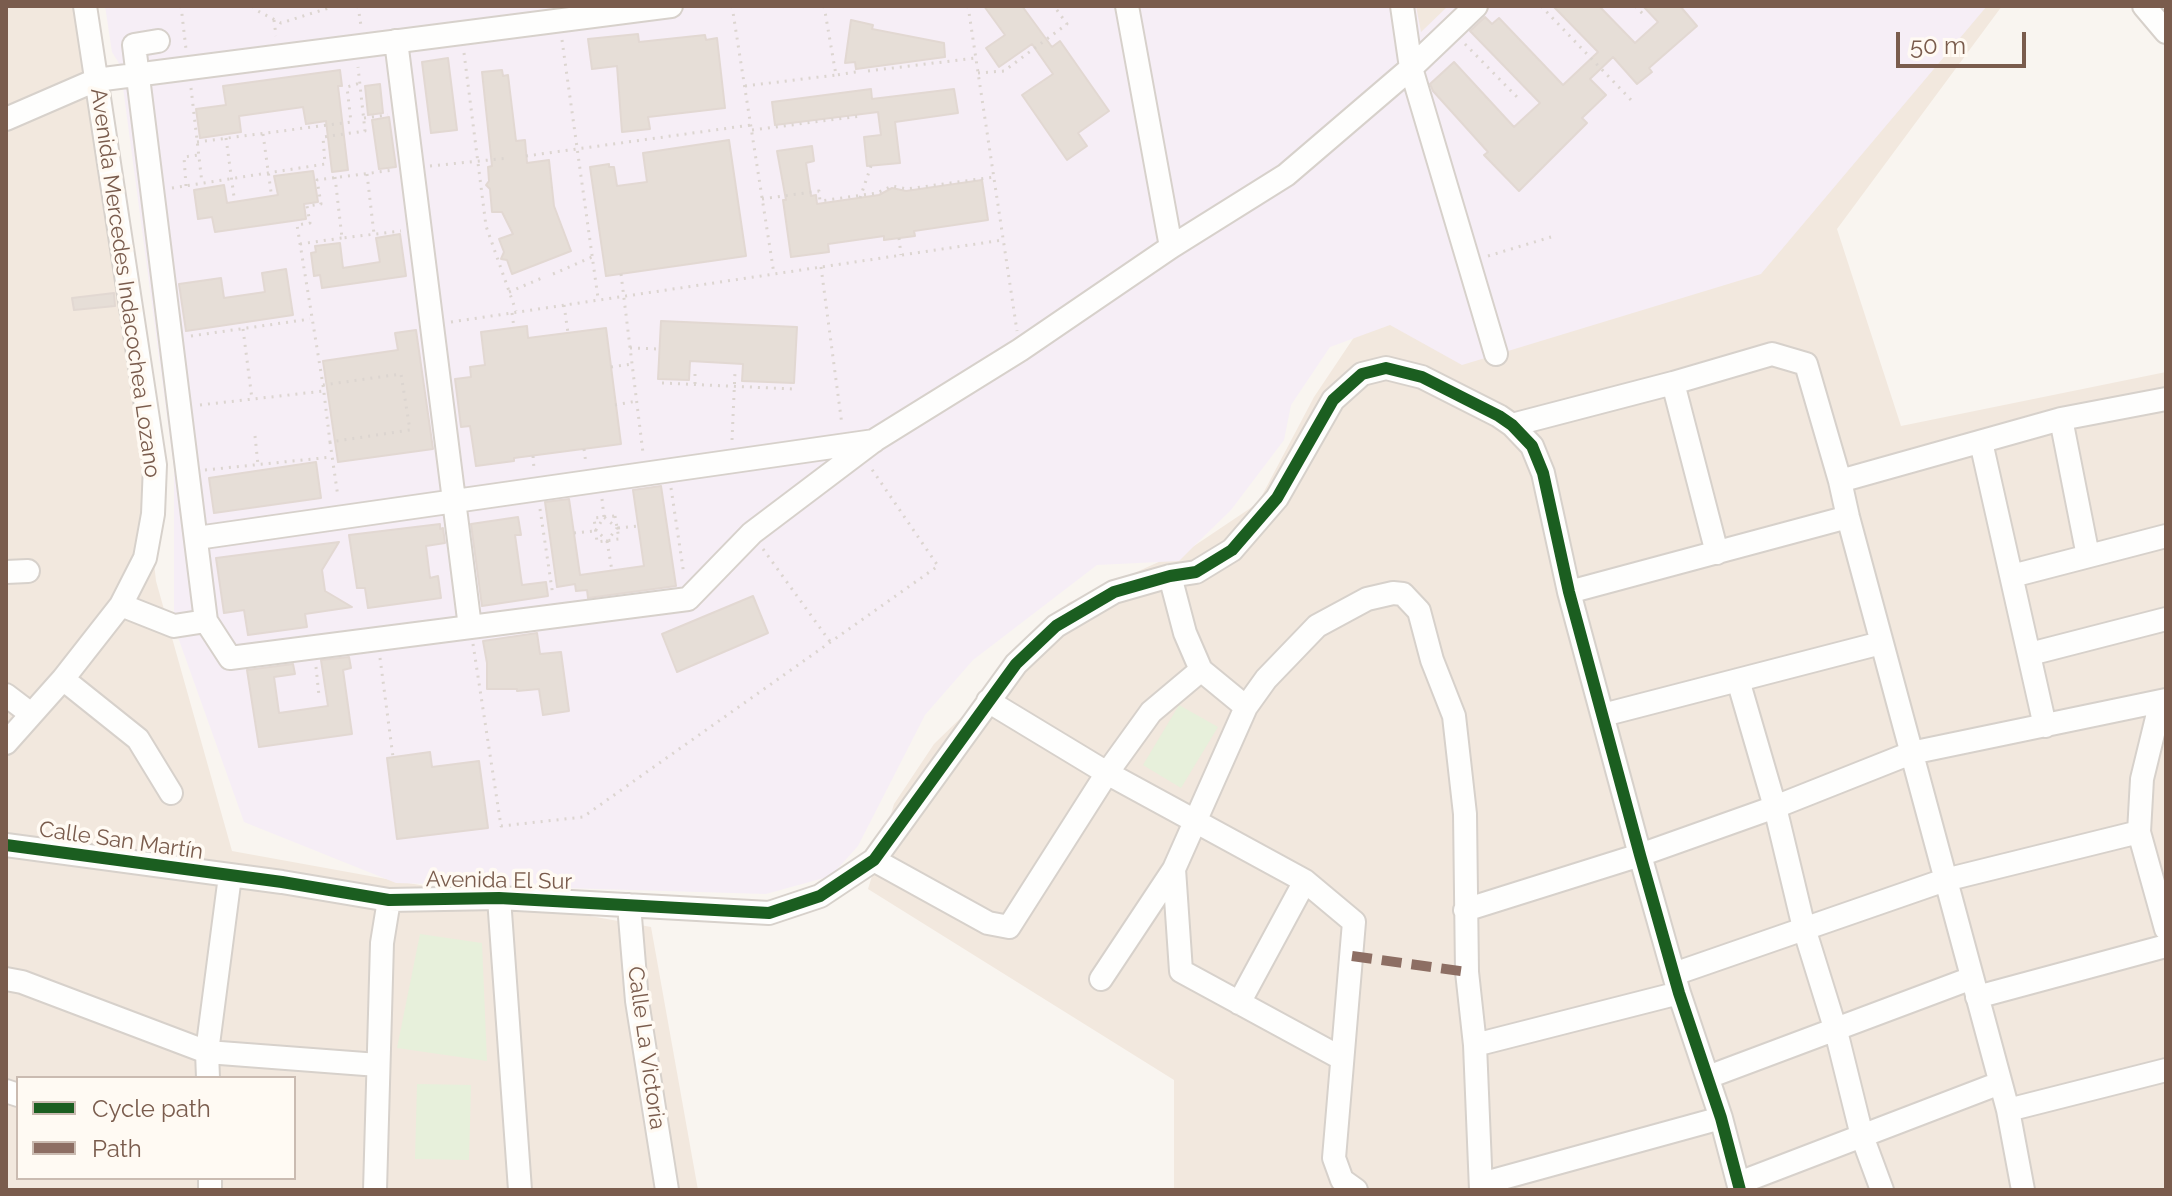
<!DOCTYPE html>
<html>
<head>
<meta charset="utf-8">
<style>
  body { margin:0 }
  #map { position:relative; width:2172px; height:1196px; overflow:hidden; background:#f9f5f0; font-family:Raleway,sans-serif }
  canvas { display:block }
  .frame { position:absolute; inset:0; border:8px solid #7a5c4d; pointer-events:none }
  .legend { position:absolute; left:16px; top:1076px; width:280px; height:104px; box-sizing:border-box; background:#fffaf3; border:2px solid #cabbb1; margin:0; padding:10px 14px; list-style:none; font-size:24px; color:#7a5c4d }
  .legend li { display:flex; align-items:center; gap:16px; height:40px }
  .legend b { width:40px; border:2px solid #cabbb1 }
  .scale { position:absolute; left:1896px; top:32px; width:130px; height:36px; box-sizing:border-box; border:4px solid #7a5c4d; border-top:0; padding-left:10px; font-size:24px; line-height:28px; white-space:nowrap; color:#7a5c4d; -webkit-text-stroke:6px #fffaf3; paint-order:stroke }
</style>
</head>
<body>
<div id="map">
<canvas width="2172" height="1196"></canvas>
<div class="frame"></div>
<ul class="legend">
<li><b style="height:10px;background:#1b5e20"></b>Cycle path</li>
<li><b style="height:10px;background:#8d6e63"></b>Path</li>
</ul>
<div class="scale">50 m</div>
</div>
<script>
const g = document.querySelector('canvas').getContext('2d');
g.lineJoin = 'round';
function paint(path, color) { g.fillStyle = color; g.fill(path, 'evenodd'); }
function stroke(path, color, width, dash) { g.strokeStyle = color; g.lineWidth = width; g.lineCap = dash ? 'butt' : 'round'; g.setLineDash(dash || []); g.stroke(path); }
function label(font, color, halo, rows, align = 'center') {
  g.font = font + ' Raleway,sans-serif'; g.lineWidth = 7; g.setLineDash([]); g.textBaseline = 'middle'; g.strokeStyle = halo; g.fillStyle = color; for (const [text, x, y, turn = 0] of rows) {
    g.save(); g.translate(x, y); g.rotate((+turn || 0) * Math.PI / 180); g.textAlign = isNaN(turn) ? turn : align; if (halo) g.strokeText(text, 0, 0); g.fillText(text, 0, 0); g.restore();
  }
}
const residential = new Path2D(`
  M6,6H93L156,581L232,851L651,927L698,1190H6ZM18,1078H294V1178H18Z
  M1381,6H2002L1837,229L1901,426L2166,372V1190H1174V1080L868,889L894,804L934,744L1016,664L1068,603L1194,546L1258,503L1314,397L1403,264Z`);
const education = new Path2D(`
  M105,6H1416L1421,32L1448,6H1987L1761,274L1462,365L1390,325L1330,347L1291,405L1284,440L1231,510L1194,546L1179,561L1097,565L973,660L925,715L858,846L831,876L766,894L396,883L244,822L174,626V469L120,65L112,52Z`);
const green = new Path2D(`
  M1179,705L1218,727L1181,788L1143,765Z
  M420,934L482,943L487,1061L397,1048Z
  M417,1084L471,1085L469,1160L415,1159Z`);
const building = new Path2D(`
  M984,6H1022L1052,47L1060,41L1109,111L1078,133L1087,146L1067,160L1022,95L1053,74L1032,44L999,67L986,48L1005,35Z
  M1553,6H1599L1635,43L1658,22L1643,6H1680L1697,26L1649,68L1652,72L1637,84L1613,57L1590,79L1606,95L1582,118L1587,123L1519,191L1484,155L1488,152L1433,91L1430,84L1454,62L1514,127L1540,103L1470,31L1485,17L1492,24L1499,18L1563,85L1598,52Z
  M851,20L873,25L872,29L944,43L945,57L856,69L855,62L845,63Z
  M638,34L639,42L705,35L706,40L717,38L725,108L648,117L650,129L622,132L617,66L592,69L588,39Z
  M448,58L457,130L431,133L422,62Z
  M340,70L342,86H338L348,170L332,172L326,121L306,124L303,107L239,116L241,132L200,138L196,109L226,105L223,86Z
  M502,70L503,76L508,75L516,141L525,140L527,163L549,160L554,206L571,251L512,274L507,260L501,259L504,252L499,239L513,234L502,212H492L490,189L486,185L489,181L488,167L492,166L482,72Z
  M380,84L383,113L368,115L365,86Z
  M871,89L872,99L954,89L958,113L895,122L900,163L867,166L864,137L881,135L878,112L775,125L772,102Z
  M389,117L396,167L379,169L372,120Z
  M729,140L746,256L606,276L590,167L609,164V167H614L617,186L647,182L643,153Z
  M812,146L814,161L806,163L811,196L816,195L817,204L879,195L892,188L906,191L982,180L988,220L914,231L915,236L884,240V236L828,244L829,252L791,257L783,200H786L777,151Z
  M313,171L318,202L304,204L306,219L215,232L212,217L198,219L194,190L224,185L227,203L278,195L274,176Z
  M400,234L406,276L322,288L320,275L314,276L311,253L316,252L315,246L340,243L343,268L380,262L376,238Z
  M286,269L293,315L186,331L179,284L221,278L224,298L265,292L262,273Z
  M114,293L115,306L74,310L72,298Z
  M661,321L797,327L794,383L742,381L743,364L690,361L689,380L658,379Z
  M527,326L528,338L606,328L621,444L514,458V461L476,466L470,426L461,427L455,379L471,377L470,367L485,365L481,332Z
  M416,330L433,449L338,462L323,361L398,350L395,333Z
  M316,462L321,498L214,513L209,478Z
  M661,486L676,586L588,598L587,590L576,591L575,584L557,587L545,502L569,499L580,575L644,566L633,490Z
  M518,517L521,535H515L522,585L546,582L548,596L482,606L471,524Z
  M440,524V529L443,528L445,543L426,546L430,578L438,576L441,598L368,608L365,588H357L349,535Z
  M339,542L322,570L325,591L352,607L305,614L307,627L248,635L244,610L224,613L216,558Z
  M753,596L768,633L677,672L662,634Z
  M537,633L540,654L561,652L569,711L543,715L539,689L517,691V689H487V663L483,641Z
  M349,657L351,668L343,670L352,734L259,747L247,670L293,664L295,674L274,677L279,713L328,706L321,660Z
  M430,752L432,767L479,761L488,828L397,839L387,758Z`);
const path = new Path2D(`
  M181,6L186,49
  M253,6L254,9L281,23L335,6
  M358,6L361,26
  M732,6L774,274
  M824,6L836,75L856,72
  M968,6L1017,331
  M1541,6L1633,102
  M1635,6L1644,15
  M274,20L276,36
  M562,40L598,298
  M1465,44L1518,98
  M464,53L486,226L516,311
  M868,71L976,58
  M978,73L1004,71L1067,24L1054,6
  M745,86L836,75
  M191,88L202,183
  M364,118L388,115
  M752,130L861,116
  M263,134L271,192
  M226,138L234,197
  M197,142L351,122L347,87L360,83
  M526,156L751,125
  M430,166L509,158
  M367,174L374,234
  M335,177L342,238L401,231
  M186,186L184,157L199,155
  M172,188L325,164L323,137L365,131L358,67
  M860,198L871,166
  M762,199L819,191L820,201L877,193L892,186L907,189L994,177
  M899,238L901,255
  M300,244L342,238
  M1488,256L1551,237
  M821,267L842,425
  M553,274L592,257
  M621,274L643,453
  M509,292L542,278
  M564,305L568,333
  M512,313L514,328
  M451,322L1003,240
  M243,329L252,399
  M191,336L310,319
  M630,348L659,349
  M611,367L632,364
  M662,383L793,389
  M695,384V371
  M323,385L330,442L410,430L401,374L323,385L297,225L310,223L307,206L321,204L317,180L394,170
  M200,405L324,391
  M615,405L637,401
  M255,436L258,465
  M732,440L735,372
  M330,442L338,497
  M584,449L586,464
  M533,456L534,469
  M205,470L332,457
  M671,488L684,575
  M602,499L604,517L596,530L607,541L617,528L604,517
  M540,509L553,596
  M615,516L619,539L597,542L594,518Z
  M618,528L638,526
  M574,533L594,531
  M607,541L612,571
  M763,549L831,643
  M473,644L501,826L583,817L938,566L871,468
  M380,658L393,757
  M316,667L319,696
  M1212,1190V1189`);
const minor = new Path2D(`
  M1127,6L1171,247
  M1402,6L1411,68L1496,354
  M2144,6L2166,32
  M158,41L134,45L206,621L230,658L688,599L752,533L875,440L1020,350L1171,247L1286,175L1411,68L1476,6
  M396,41L470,627
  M6,119L96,80L671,6
  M1673,383L1717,553
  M2061,419L2088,556
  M1512,425L1673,383L1772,354L1806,364L1840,481L1848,517L2008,1110L2023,1190
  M1981,442L2045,726
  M1840,481L2061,419L2166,399
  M197,538L874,441
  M6,572L28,571
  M1170,576L1185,633L1201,670L1246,707
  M2012,576L2166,536
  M1569,592L1848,517
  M121,605L174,626L206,621
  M2030,654L2166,619
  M63,679L138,739L171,793
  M1738,680L1775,807L1804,928L1836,1031L1862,1136L1882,1190
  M6,695L31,714
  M988,701L1107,773L1305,881L1354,922L1334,1158L1342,1180L1356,1190
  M2161,701L2142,779L2139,832L2166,929
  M1603,715L1881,643
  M6,743L63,679L121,605L145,558L153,514L155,465L85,6
  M6,845L282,882L389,900L499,898L769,913L820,896L874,860L1016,664L1056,626L1114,592L1170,576L1196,572L1232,550L1277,498L1333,400L1362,374L1386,368L1422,377L1499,416L1512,425L1532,446L1543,473L1569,592L1640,855L1679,993L1721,1118L1740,1190
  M874,860L988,923L1009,927L1107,773L1151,712L1201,670
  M499,898L520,1190
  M629,905L637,1001L667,1190
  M1465,910L1640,855L1775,807L1911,753L2166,700
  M1674,974L1945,880L2139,832
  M6,979L22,982L207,1052L378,1065
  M1101,979L1174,869
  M1977,997L2166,946
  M1239,1003L1305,881
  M1475,1045L1679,993
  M1341,1058L1181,971L1174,869L1246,707L1266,679L1317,626L1367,599L1393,593L1403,594L1419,611L1432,660L1454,716L1465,814L1467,972L1475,1045L1481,1190
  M1708,1077L1972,978
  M208,1078L207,1052L230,876
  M6,1091L18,1095
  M2008,1110L2166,1070
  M210,1178V1190
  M1739,1183L2000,1083
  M1481,1184L1721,1118
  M375,1190L382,943L389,900`);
const quiet = new Path2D(`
  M1352,956L1467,972`);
const cycleway = new Path2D(`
  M6,845L282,882L389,900L499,898L769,913L820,896L874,860L1016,664L1056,626L1114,592L1170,576L1196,572L1232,550L1277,498L1333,400L1362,374L1386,368L1422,377L1499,416L1512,425L1532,446L1543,473L1569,592L1640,855L1679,993L1721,1118L1740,1190`);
const streetNames = [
  ["Avenida Mercedes Indacochea Lozano",125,283,82],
  ["Calle San Martín",121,841,8],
  ["Avenida El Sur",499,881,1],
  ["Calle La Victoria",646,1048,82]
];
paint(residential, '#f2e8de');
paint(education, '#f6eef6');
paint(green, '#e7f0db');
paint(building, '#e6ded7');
stroke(building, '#e2d8d2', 2);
stroke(minor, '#d7d1cb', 26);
stroke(path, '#dcd5d0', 3, [2, 6]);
stroke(minor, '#fefefd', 22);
stroke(quiet, '#8d6e63', 10, [20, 10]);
stroke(cycleway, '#1b5e20', 12);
label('22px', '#7a5c4d', '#fffaf3', streetNames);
</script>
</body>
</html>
